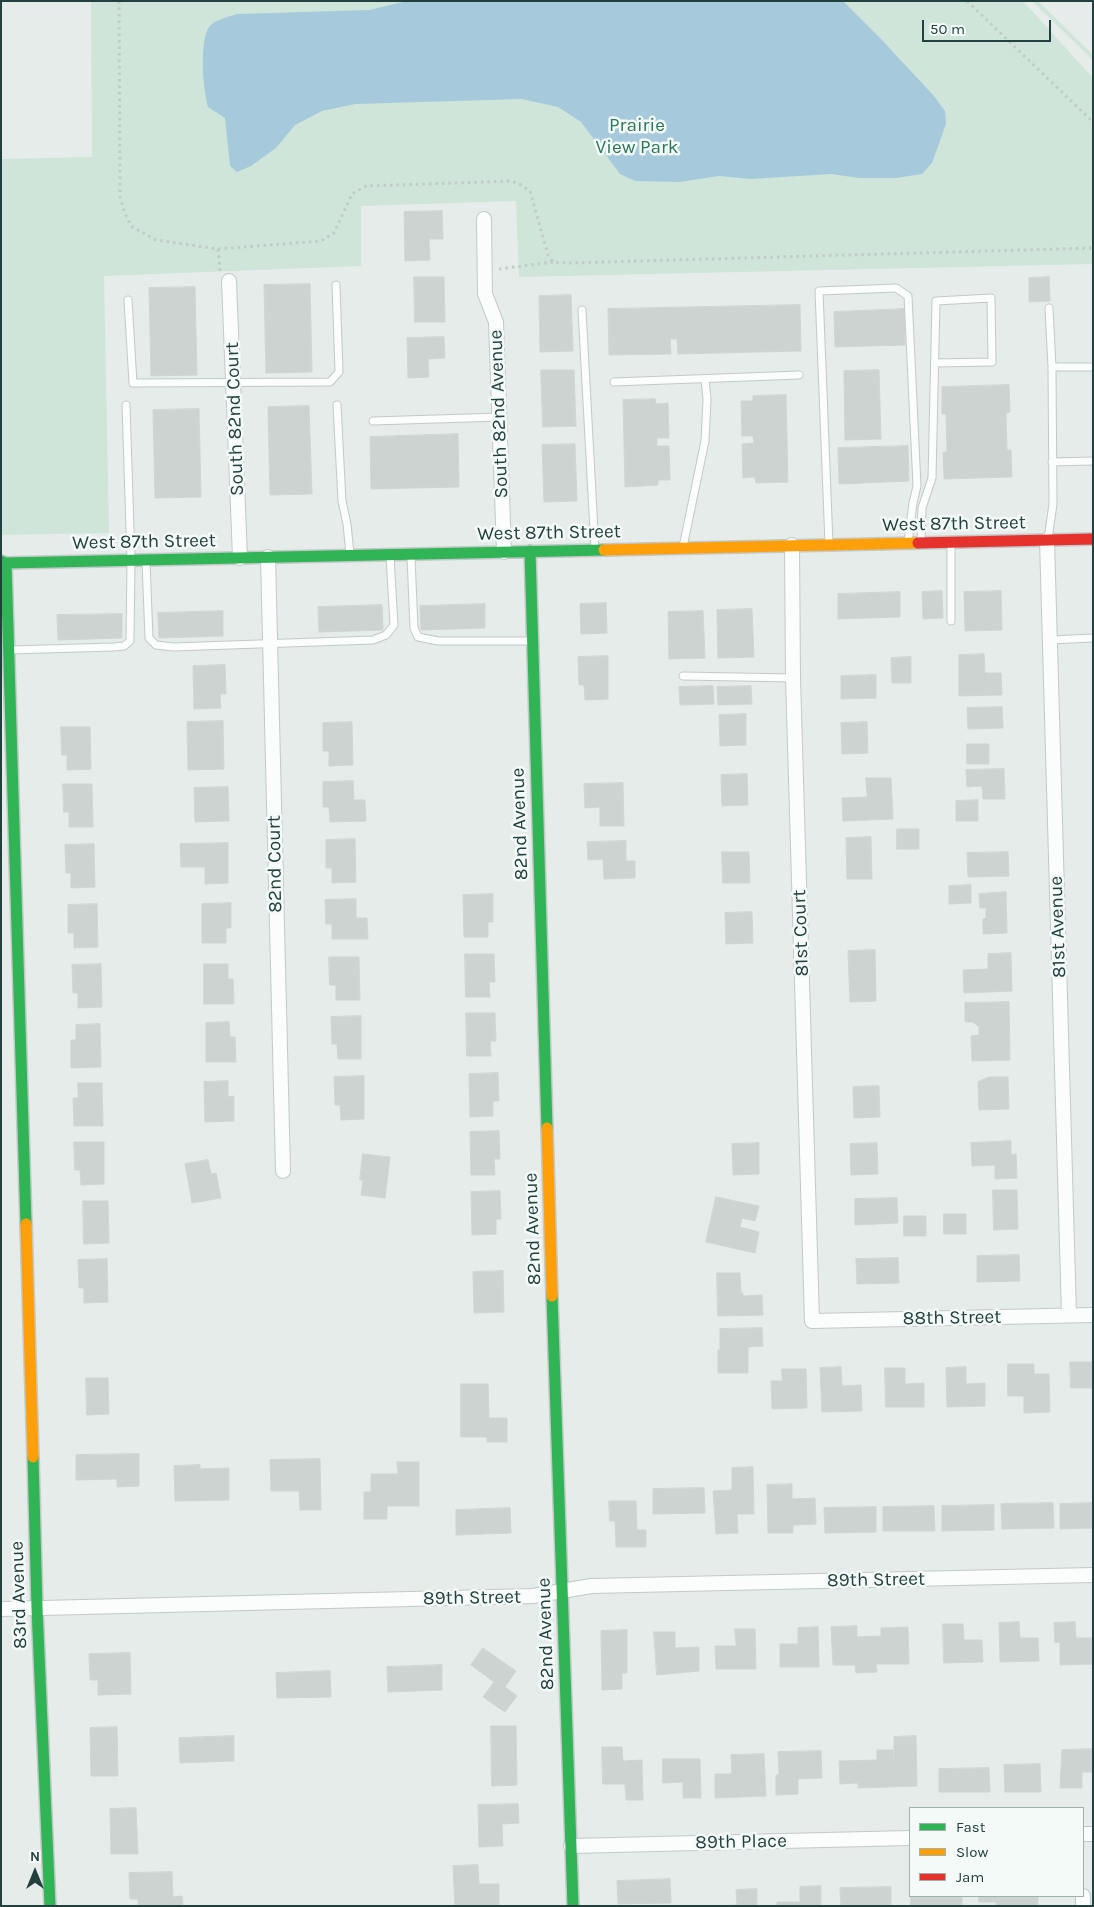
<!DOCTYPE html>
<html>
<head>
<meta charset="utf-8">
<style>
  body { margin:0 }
  #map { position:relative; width:1094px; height:1907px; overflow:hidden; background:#e6ecea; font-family:Karla,sans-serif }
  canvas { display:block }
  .frame { position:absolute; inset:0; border:2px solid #22403e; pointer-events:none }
  .legend { position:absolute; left:909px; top:1807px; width:175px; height:90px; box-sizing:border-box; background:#f4faf8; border:1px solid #a0b0ae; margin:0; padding:6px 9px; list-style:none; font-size:15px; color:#22403e }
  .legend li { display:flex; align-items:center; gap:10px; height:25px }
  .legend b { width:25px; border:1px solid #a0b0ae }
  .north { position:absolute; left:10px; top:1847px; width:50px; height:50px; -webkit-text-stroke:4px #f4faf8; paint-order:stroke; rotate:0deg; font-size:14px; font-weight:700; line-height:20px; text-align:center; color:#22403e }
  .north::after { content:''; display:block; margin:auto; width:18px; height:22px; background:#22403e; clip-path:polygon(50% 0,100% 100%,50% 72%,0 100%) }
  .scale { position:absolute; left:922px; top:20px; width:129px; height:22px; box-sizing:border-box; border:2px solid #22403e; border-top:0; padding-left:6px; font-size:15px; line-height:18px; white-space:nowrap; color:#22403e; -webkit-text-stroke:4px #f4faf8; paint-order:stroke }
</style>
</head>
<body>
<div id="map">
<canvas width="1094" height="1907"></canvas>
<div class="frame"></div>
<ul class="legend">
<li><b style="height:6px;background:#30b455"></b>Fast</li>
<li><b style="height:6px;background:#ff9f0a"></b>Slow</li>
<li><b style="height:6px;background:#e5322d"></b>Jam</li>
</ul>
<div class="north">N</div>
<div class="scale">50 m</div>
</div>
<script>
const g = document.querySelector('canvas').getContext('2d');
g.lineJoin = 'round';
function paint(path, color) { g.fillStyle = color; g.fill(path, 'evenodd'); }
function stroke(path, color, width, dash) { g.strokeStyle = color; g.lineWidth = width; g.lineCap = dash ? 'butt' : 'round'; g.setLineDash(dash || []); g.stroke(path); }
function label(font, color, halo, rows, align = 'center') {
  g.font = font + ' Karla,sans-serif'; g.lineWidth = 5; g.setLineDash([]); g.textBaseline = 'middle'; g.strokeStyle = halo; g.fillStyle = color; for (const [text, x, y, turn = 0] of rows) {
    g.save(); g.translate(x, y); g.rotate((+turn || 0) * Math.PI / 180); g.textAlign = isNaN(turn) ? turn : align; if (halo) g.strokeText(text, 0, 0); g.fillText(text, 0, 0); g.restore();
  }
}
const green = new Path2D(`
  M91,1H1023L1093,78V264L519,277L516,201L361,206V266L104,276L109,533L1,535V159L92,157Z
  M1032,1H1038L1093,55V60Z`);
const water = new Path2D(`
  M407,1H843L881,39L934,96L945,111L946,124L932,163L922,174L896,178H859L831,174L751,179L719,176L680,182L635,181L620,174L581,122L558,107L522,99L355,104L322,111L295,125L276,148L251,166L237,172L230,166L225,118L208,107C203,89 199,42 209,27C215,19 229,17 237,14L369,10Z`);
const building = new Path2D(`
  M442,211L443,239H429L430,260L405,261L404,212Z
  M414,277H444L445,322H415Z
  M1049,277L1050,301L1029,302V278Z
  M310,284L312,372L266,373L264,285Z
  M195,287L197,375L151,376L149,288Z
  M571,295L573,351L540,352L539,296Z
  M800,305L801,351L678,354L677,339H670L671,354L609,355L608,309Z
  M904,309L905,345L835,347L834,312Z
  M444,337L445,358L428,359L429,377L408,378L407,338Z
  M541,370H574L576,426L543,427Z
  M879,370L881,439L845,440L844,371Z
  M1009,385L1010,412L1006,413L1007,450H1011L1012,477L944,479L943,452H947L946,414H942V387Z
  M786,395L788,482L756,483L755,477L743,478L742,444L754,443L753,436H742L741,401H753V396Z
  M655,399L656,404L668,403L669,438H657V446H669L670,480H658V485L625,487L623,400Z
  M309,406L312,494L270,495L268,407Z
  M199,409L201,497L155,498L153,410Z
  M458,434L459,487L371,489L370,437Z
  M575,444L577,501L544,502L542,445Z
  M908,446L909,481L839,484L838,448Z
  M942,591L943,618L923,619L922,592Z
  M1001,591L1002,630L965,631L964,592Z
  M900,592V617L838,619V594Z
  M606,603L607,633L581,634L580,604Z
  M485,604V628L421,630L420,606Z
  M382,605L383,630L319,632L318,607Z
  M752,609L754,657L718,658L717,610Z
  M223,611V636L159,638L158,613Z
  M703,611L705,658L669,659L668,612Z
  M122,614V638L58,640L57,615Z
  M984,654L985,673H1001L1002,695L959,696V655Z
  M608,656V699L585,700L584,685H579L578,657Z
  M911,657V683H892L891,658Z
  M225,665L226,694H220L221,708L194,709L193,666Z
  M876,675V698L841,699V676Z
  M713,686L714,704L680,705L679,687Z
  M751,686L752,704L718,705L717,687Z
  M1002,707L1003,728L968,729L967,708Z
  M746,714V745L720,746L719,715Z
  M223,721L224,769L188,770L187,722Z
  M352,722L353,765L329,766V751H323V723Z
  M867,722L868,753L842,754L841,723Z
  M61,727H90L91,769L67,770V755H62Z
  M967,744H989V764H967Z
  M1004,769L1005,799H983L982,786L967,787L966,770Z
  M747,774L748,805L722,806L721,775Z
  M866,778H891L893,819L843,821L842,798L867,797Z
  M353,781L354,800H365L366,821L330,822L329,807H323V782Z
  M623,783L624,826H600V807L585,808L584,784Z
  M63,784H92L93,827H69V812H64Z
  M228,787L229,821L195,822L194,788Z
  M978,800V821H956V801Z
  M897,829H919V849H897Z
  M871,837L872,879H847L846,838Z
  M355,839L356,882L332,883V868H326V840Z
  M626,841V861H635V878L604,879L603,859L588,860L587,842Z
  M228,843V883L205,884V867H181L180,844Z
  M94,844L95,887L71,888V873H66L65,845Z
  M722,852H749L750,883H723Z
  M1008,852L1009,876L968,877L967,853Z
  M971,885V903L949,904V886Z
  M1006,892L1007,933L983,934V919L986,918V908H980L979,894Z
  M493,894V922H488V937H464L463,895Z
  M356,899V918H367L368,939H332V924H326L325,900Z
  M231,903V928H226V943H202V904Z
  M97,904L98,947L74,948V933H68V905Z
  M752,912L753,943L726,944L725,913Z
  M875,950L876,1001L850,1002L848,951Z
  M1011,953L1012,991L964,993L963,970L988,969V954Z
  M465,954H494L495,982H489L490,997H466Z
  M329,957H359L360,1000H336V985H330Z
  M101,964L102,1007L78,1008V993H73L72,965Z
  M204,964H228V979H233L234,1004H204Z
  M1009,1002L1010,1060L972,1061L971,1036L979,1035V1027L973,1022H965V1003Z
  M466,1013H495L496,1041H490L491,1056H467Z
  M361,1016V1059H338L337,1044H332L331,1017Z
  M229,1022L230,1037H235L236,1062H206V1023Z
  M100,1024L101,1067L71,1068V1040H76V1025Z
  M498,1073L499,1101H493V1116L470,1117L469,1074Z
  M364,1076V1119L341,1120L340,1105H335L334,1077Z
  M989,1077H1008L1009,1109L979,1110L978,1082Z
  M228,1081V1097L234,1096V1121L205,1122L204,1082Z
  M78,1083H102L103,1126H74L73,1098H78Z
  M879,1086L880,1117L854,1118L853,1087Z
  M499,1131L500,1159H494L495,1175H471L470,1132Z
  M1011,1141V1155L1016,1154L1017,1178L995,1179V1165L972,1166L971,1143Z
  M74,1142H104V1184L81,1185L80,1170H75Z
  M759,1143V1174L733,1175L732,1144Z
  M877,1143L878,1174L851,1175L850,1144Z
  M363,1154L390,1157L385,1198L361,1195L363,1180H360Z
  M208,1160L211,1174L216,1173L221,1198L192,1203L185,1164Z
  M993,1190H1017L1018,1229L994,1230Z
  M500,1191L501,1219H496V1234L472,1235L471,1192Z
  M716,1197L759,1206L755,1221L742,1218L740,1227L759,1232L755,1253L706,1242Z
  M897,1198L898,1223L855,1225V1199Z
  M83,1201H108L109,1243L84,1244Z
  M944,1214H966V1234H944Z
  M904,1216H926V1236H904Z
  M1019,1255L1020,1281L977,1282V1256Z
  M898,1258L899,1283L857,1284L856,1259Z
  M107,1259L108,1302L84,1303V1288H79L78,1260Z
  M503,1271L504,1312L474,1313L473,1272Z
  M717,1273H740L741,1293H743V1296L762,1295L763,1315L718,1316Z
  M762,1328L763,1346L748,1347V1373H718V1350H720V1329Z
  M1070,1362H1093V1388H1071Z
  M1008,1364H1034V1374H1049L1050,1412L1024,1413V1396H1008Z
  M841,1367L842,1386L861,1385L862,1411L822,1412L820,1368Z
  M966,1367V1384L985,1383V1406L947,1407L946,1368Z
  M885,1368H905V1384L924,1383V1407H886Z
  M782,1369H806L807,1408L772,1409L771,1381H782Z
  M86,1378H108L109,1414L87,1415Z
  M461,1384H488L489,1418H507V1442H487V1437H461Z
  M139,1454V1486L117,1487V1479L76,1480V1455Z
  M320,1459L321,1510H300L299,1491H271L270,1460Z
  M397,1462H419V1506H387V1519H364V1492H371V1474H398Z
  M200,1465V1469L229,1468V1500L175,1501L174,1466Z
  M753,1467L754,1514H737L738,1533L716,1534L713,1491L732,1490V1468Z
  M792,1484V1499L815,1498L816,1524L793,1525V1533H768L767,1485Z
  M704,1488L705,1513L653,1514V1489Z
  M609,1501H636L637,1530H646V1547H616L615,1521H610Z
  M1053,1503L1054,1528L1002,1529L1001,1504Z
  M1093,1503V1528L1060,1529V1504Z
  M994,1505V1530L942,1531V1506Z
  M934,1506L935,1531H883V1507Z
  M876,1507V1532L825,1533L824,1508Z
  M510,1508L511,1533L456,1535V1510Z
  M1019,1622L1020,1638H1038L1039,1661L1000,1662L999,1623Z
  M1075,1622L1076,1638H1093V1664L1060,1665V1642L1055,1643L1054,1623Z
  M943,1624H963L964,1640H982L983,1662L944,1663Z
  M857,1626V1637L881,1636V1628L908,1627L909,1664H876L877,1672L856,1673L855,1665H833L831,1627Z
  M818,1627L819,1667H780V1644H798V1628Z
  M735,1629H755L756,1669H716L715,1646H736Z
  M627,1630V1673H622V1689L602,1690L601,1631Z
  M654,1632H675V1648L699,1647V1671L657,1675Z
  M483,1648L516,1671L505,1687L517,1696L505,1712L483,1697L494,1682L471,1665Z
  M130,1653L131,1694L98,1695V1680H90L89,1654Z
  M442,1665V1690L388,1692L387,1667Z
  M330,1671L331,1697L277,1698L276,1673Z
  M491,1726H516L517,1785L492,1786Z
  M117,1727L118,1776H91L90,1728Z
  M234,1736V1761L180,1763L179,1738Z
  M916,1736L917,1786L858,1788V1783L840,1784L839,1761L877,1760V1750H893V1760H894V1737Z
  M602,1747H622L623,1761L642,1760L643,1800H626L625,1784H603Z
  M1093,1749V1772H1082V1788H1060L1062,1750Z
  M821,1751L822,1778L798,1779V1794L776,1795V1775H779L778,1752Z
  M764,1754L766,1796L715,1798V1774H732L731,1755Z
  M663,1759H700L701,1798H683V1782L663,1783Z
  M1040,1764L1041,1792H1005L1004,1765Z
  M989,1768L990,1792H939V1769Z
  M518,1804L519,1823L502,1824L503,1846L479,1847L478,1805Z
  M136,1808L138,1854H111L110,1809Z
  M478,1865L479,1884H499V1905L455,1906L453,1866Z
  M172,1872L173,1897L182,1896L183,1906H138V1899H130L129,1873Z
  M670,1879L671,1903L618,1904L617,1881Z
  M821,1886V1906H777V1902H800V1887Z
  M891,1887V1906H841L840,1888Z
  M757,1889V1906H714L737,1905L736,1890Z
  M911,1896H962V1906H911Z
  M979,1896H1038V1906H996V1902H979Z`);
const path = new Path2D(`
  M119,1L120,197L124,211L131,226L156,240L218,249L321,241L334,233L352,194L366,186L512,181L521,185L530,191L548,255L553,262L569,263L1093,248
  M967,1L1093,122
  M218,249L220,271
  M499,269L553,262`);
const lane = new Path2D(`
  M128,300L133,383L330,382L339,372L336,285
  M582,310L595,549
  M1052,367H1093
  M614,382L799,375
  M337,405L342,501L347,524L350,554
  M373,421L500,417
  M1052,462L1093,461
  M1048,539L1053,504L1052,367L1049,308
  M921,540L922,508L932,478L936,301L991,298L992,362L935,363
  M829,544L819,291L896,288L908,296L917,486L913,503L908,542
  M951,545V621
  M683,547L705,441L707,399L705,379
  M411,557L414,628L418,637L438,641H531
  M146,562L149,638L156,645L173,647L373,640L386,635L394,625L390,556
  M1050,640L1093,638
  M11,650L113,647L124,646L130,641L131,560L126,405
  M683,676L793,678`);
const street = new Path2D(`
  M484,219L485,294L496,322L504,552
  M229,281L240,558
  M1047,540L1069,1315
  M792,545L793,678L812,1321L1093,1315
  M268,557L283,1171
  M1,1609L533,1596L591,1586L1093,1575
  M1083,1834H1093
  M571,1846L910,1838
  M1083,1896V1906`);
const fast = new Path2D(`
  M530,551L547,1128
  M1,561L6,563L604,550
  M6,563L26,1224
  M552,1296L573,1906
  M33,1457L37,1608L50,1906`);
const slow = new Path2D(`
  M604,550L918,543
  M547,1128L552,1296
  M26,1224L33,1457`);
const jam = new Path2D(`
  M918,543L1093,539`);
const parkNames = [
  ["Prairie",637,126],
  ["View Park",637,148]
];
const streetNames = [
  ["South 82nd Avenue",499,414,-92],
  ["South 82nd Court",235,419,-92],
  ["West 87th Street",954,524,-1],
  ["West 87th Street",549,533,-1],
  ["West 87th Street",144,542,-1],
  ["82nd Avenue",520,824,-92],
  ["82nd Court",275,864,-91],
  ["81st Avenue",1058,927,-92],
  ["81st Court",801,933,-92],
  ["82nd Avenue",533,1229,-92],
  ["88th Street",952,1318,-1],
  ["89th Street",876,1580,-1],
  ["83rd Avenue",19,1595,-92],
  ["89th Street",472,1598,-1],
  ["82nd Avenue",546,1634,-92],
  ["89th Place",741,1842,-1]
];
paint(green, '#cfe5da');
paint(water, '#a6cadb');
paint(building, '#cdd3d1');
stroke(building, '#cfd5d3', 1);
stroke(lane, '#c3c9c7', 9);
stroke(street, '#c3c9c7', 16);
stroke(fast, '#c2c9c8', 14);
stroke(slow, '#c2c9c8', 14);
stroke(jam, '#c2c9c8', 14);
stroke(path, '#c1cbca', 3, [2.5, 4]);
stroke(lane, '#fbfcfc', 7);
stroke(street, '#fbfcfc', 14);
stroke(fast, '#30b455', 11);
stroke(slow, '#ff9f0a', 11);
stroke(jam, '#e5322d', 11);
label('19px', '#2b7857', '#f4faf8', parkNames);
label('19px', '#22403e', '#f4faf8', streetNames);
</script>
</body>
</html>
